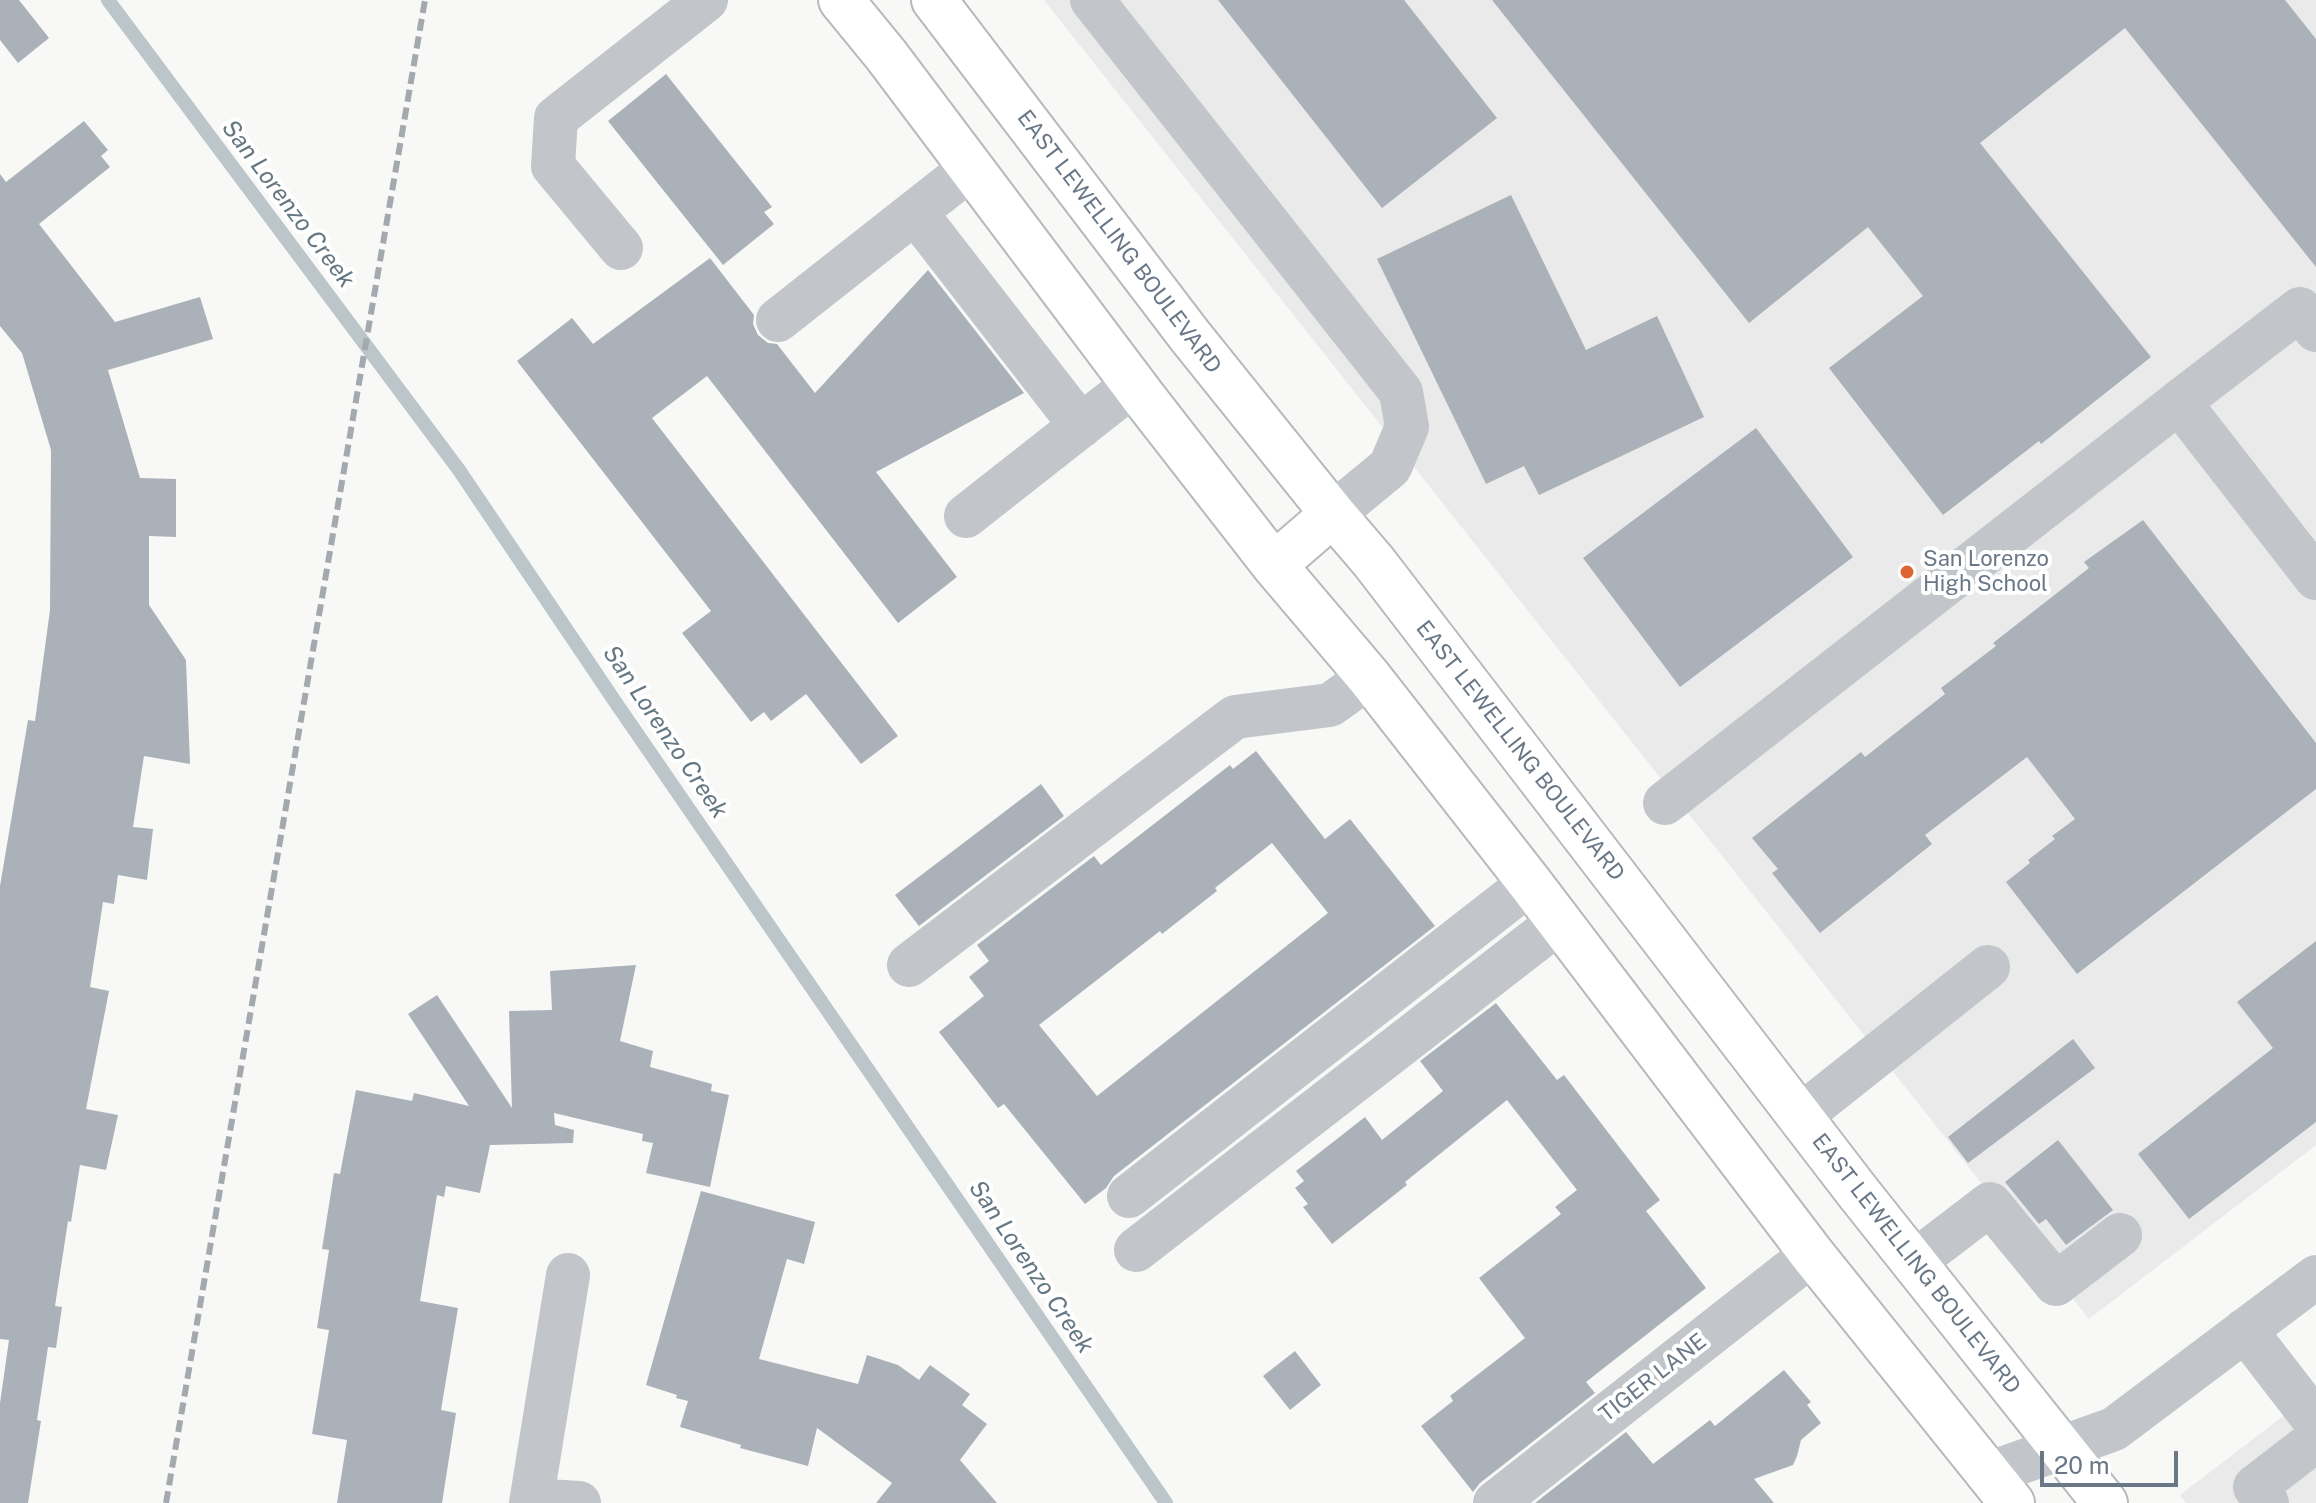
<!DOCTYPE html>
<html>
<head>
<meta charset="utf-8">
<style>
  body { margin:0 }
  #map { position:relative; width:2316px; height:1503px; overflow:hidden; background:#f8f9f6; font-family:"Public Sans",sans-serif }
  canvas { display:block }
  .scale { position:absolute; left:2040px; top:1451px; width:138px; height:36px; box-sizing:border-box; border:4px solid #697786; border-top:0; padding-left:10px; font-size:24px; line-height:28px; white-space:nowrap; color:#697786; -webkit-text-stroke:6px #fff; paint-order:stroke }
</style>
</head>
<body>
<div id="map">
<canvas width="2316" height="1503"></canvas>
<div class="scale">20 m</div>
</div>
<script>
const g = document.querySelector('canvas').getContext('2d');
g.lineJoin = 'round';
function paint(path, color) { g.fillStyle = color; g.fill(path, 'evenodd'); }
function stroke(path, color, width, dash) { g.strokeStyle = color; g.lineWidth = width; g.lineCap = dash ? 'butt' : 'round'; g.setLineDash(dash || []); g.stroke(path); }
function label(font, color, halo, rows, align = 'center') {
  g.font = font + ' "Public Sans",sans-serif'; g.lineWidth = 8; g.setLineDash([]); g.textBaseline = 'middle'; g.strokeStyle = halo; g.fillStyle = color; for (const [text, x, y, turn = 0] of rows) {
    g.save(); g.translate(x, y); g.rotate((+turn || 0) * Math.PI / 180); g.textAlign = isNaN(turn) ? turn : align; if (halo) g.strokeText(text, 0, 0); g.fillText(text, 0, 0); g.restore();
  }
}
const built = new Path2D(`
  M1044,0H2316V1145L2089,1319Z
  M2316,1391V1503H2186L2180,1495Z`);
const stream = new Path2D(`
  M108,0L459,470L616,703L1166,1503`);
const building = new Path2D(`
  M0,0H19L49,38L18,63L0,40Z
  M1218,0H1404L1497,118L1382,208Z
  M1492,0H2285L2316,39V267L2125,28L1980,143L2151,357L2041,444L2039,441L1943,515L1829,368L1923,296L1868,227L1749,323Z
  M666,74L772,207L764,212L774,224L723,265L608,121Z
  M84,121L108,150L101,156L110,167L39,224L115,322L200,297L213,339L108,370L140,478L176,479V537L149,536V605L186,660L190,764L144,756L133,827L153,829L147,880L118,875L114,904L103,902L90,987L109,991L86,1109L118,1115L106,1170L80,1165L71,1222L68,1221L55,1306L62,1307L56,1348L48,1347L37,1420L41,1421L28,1503H0V1403L9,1340L0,1339V886L28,720L35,721L50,610L51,450L22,353L0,326V174L6,182Z
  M1511,195L1586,350L1657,316L1704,417L1539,495L1524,466L1486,484L1377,259Z
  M710,258L754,315L753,324L758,335L768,343L777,344L815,393L928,270L1024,393L876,472L957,577L898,623L707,376L652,418L898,736L861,764L806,694L771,721L764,712L751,722L682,633L711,611L517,361L572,318L593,344Z
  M1756,428L1853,557L1680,687L1583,558Z
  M2143,520L2316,743V789L2077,974L2006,882L2030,863L2028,860L2055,839L2052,836L2075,819L2027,757L1925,835L1932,844L1820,933L1772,873L1778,869L1752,838L1861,752L1865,757L1945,694L1941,688L1996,646L1993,643L2089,568L2084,562Z
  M1256,751L1325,839L1350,819L1435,926L1114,1176L1106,1188L1085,1204L1004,1104L998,1108L939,1032L984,996L969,977L989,961L977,945L1094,856L1101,865L1230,765L1233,769ZM1272,843L1328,913L1097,1096L1039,1025L1160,931L1162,934L1217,891L1215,888Z
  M1041,784L1064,816L919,926L895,895Z
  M2316,941V1122L2189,1219L2138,1154L2273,1048L2237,1002Z
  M636,965L620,1041L653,1051L650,1067L712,1084L711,1091L729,1095L710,1187L646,1173L653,1143L642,1141L643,1134L554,1113L555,1125L574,1130L573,1143L490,1145L480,1193L446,1186L444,1197L437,1195L420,1301L458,1308L441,1410L456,1413L442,1503H337L347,1440L312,1434L329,1330L317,1328L329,1250L322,1249L334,1173L340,1174L356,1090L412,1101L414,1093L469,1106L408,1014L437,995L512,1108L509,1011L552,1010L550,971Z
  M1496,1003L1557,1080L1564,1075L1660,1200L1646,1211L1706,1288L1586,1382L1595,1393L1480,1483L1473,1492L1421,1426L1453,1401L1450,1396L1525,1338L1479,1278L1561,1214L1555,1207L1577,1190L1507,1100L1405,1182L1407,1185L1332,1244L1303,1207L1308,1204L1295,1188L1304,1181L1296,1171L1365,1117L1382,1140L1443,1091L1420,1061Z
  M2073,1039L2095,1068L1968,1163L1948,1137Z
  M2058,1140L2113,1210L2066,1245L2046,1219L2039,1224L2005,1182Z
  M701,1191L815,1222L804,1264L787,1259L759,1359L858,1384L867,1355L898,1365L919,1380L930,1365L970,1394L962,1405L987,1424L960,1460L997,1503H876L892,1483L817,1428L808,1466L740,1448L741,1445L680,1427L688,1401L676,1398L677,1395L646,1385Z
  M1295,1351L1321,1385L1290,1410L1263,1376Z
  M1784,1370L1811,1402L1807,1405L1821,1423L1801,1440L1797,1456L1793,1465L1754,1479L1774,1503H1535L1626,1432L1653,1464L1710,1420L1715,1426Z`);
const minor = new Path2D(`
  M1092,0L1401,392L1407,427L1390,467L1333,514
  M915,212L1081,426
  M621,248L553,166L556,118L706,0
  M778,320L971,168
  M2316,330L2300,309L2179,402L2316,578
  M966,516L1134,384
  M1665,803L2179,402
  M909,965L1235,717L1330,705L1369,677
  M1799,1117L1988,967
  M1129,1196L1530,883
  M1136,1250L1559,922
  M1914,1262L1990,1204L2056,1284L2120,1235
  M2245,1330L2316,1422
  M1988,1474L2114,1429L2316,1277
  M532,1500L579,1503
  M531,1503L568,1275
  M1495,1503L1812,1254
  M2267,1503L2255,1487L2316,1440`);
const major = new Path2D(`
  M841,0L886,55L1144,398L1274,565L1369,677L1530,883L1812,1254L2012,1503
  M934,0L1190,336L1333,514L1374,562L1857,1191L2105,1503
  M1274,565L1333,514`);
const rail = new Path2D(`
  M166,1503L425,0`);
const markers = [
  [1907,572,8,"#de6531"]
];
const streetNames = [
  ["EAST LEWELLING BOULEVARD",1119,242,53],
  ["EAST LEWELLING BOULEVARD",1520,751,52],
  ["EAST LEWELLING BOULEVARD",1916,1264,52],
  ["TIGER LANE",1653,1378,-38]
];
const poiNames = [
  ["San Lorenzo",1923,559],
  ["High School",1923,584]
];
const waterNames = [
  ["San Lorenzo Creek",288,204,53],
  ["San Lorenzo Creek",665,732,56],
  ["San Lorenzo Creek",1031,1267,56]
];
paint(built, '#e9eae9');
stroke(stream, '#bbc5ca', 14);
paint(building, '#abb1b8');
stroke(major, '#b5b9bd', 48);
stroke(minor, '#c2c5c9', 44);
stroke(major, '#fff', 44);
stroke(rail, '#a3a9af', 6, [12, 6]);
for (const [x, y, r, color] of markers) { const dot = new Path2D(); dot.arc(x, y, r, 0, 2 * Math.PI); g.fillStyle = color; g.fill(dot); stroke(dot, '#fff', 3); }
label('22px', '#697786', '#fff', streetNames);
label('22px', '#697786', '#fff', poiNames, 'left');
label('italic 24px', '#647782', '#fff', waterNames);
</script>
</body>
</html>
